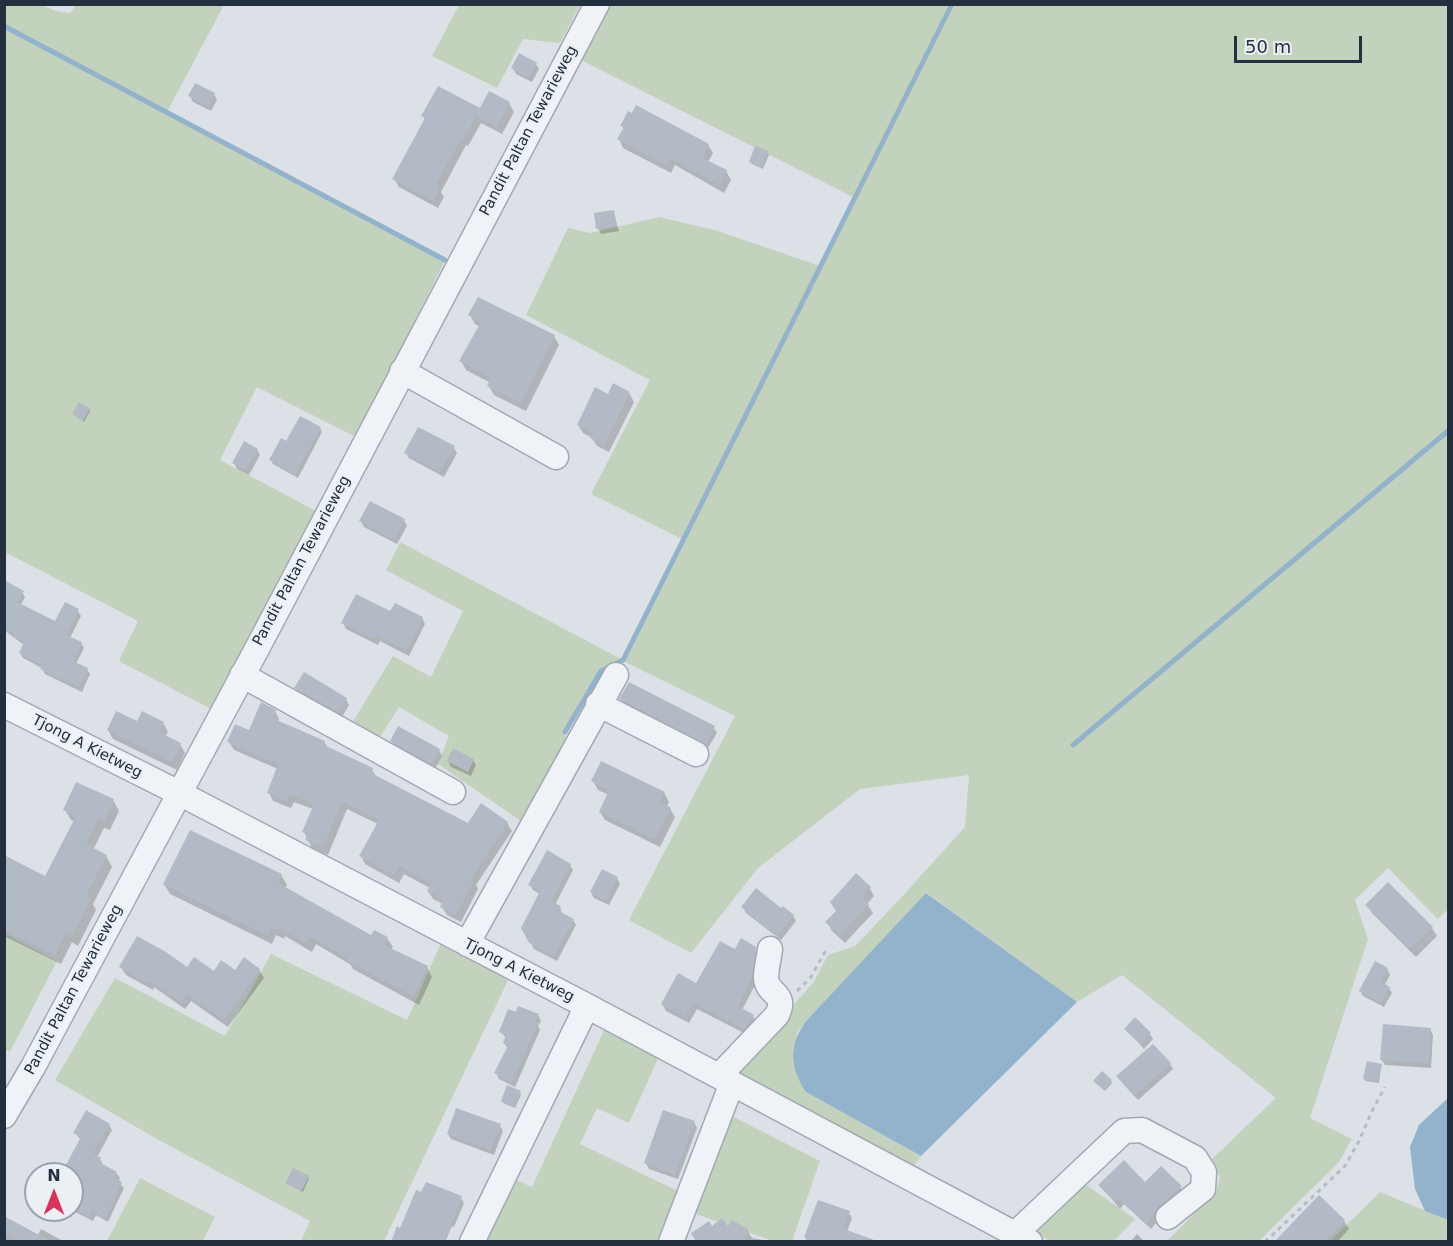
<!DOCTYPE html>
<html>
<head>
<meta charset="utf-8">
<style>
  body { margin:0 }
  #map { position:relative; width:1453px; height:1246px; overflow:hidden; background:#dce1e8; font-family:"DejaVu Sans",sans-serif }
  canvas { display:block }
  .frame { position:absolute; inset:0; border:6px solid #24303f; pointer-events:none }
  .north { position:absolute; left:24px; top:1162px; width:60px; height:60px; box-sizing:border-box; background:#ebf0f5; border:2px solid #9ba3ac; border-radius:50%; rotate:0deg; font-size:16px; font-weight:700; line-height:24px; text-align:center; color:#24303f }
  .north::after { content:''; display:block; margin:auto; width:21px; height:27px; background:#da3359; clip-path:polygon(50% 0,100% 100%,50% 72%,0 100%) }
  .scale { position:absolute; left:1234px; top:36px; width:128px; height:27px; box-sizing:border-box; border:3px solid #24303f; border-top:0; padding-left:8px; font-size:18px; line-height:21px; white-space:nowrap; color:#24303f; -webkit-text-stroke:4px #ebf0f5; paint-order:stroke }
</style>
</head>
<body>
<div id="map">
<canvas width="1453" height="1246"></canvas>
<div class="frame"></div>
<div class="north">N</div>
<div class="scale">50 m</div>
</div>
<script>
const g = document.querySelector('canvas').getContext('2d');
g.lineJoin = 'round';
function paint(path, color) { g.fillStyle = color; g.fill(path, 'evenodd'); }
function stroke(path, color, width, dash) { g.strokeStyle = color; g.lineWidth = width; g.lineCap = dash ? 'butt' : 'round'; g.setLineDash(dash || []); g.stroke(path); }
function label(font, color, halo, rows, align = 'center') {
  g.font = font + ' "DejaVu Sans",sans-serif'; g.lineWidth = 4.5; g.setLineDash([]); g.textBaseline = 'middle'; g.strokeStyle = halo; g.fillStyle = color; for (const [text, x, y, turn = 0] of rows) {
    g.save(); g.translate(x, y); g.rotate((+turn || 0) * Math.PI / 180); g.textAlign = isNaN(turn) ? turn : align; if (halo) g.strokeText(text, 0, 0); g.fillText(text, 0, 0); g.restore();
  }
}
const green = new Path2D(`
  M4,5H42L55,11L70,13L76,5H224L167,112L445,260L358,438L257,387L220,460L316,511L215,711L119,661L138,621L5,552Z
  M459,5V4L580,5L560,43L523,39L497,88L432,56Z
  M603,5H1448V909L1438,919L1388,868L1355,900L1368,939L1310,1118L1352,1139L1339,1162L1259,1241H1167L1216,1192L1220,1178L1212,1159L1276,1098L1122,975L1077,1002L927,893L807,1020L797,1033L806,1092L921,1156L912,1168L733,1073L813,983L828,955L855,946L898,901L965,827L969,775L860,789L758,868L691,953L629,920L735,716L623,661L601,671L565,731L567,750L528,826L438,764L449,736L399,707L377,742L349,728L393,656L431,677L463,611L386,570L400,542L623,660L682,539L591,494L650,380L526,315L568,228L590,233L659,217L715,230L820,266L855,198L575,57Z
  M5,934L57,961L10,1052L4,1049Z
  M441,943L509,978L384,1241H301L310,1221L157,1139L55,1080L115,978L225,1036L271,954L407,1020Z
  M606,1026L660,1054L629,1123L597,1108L580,1144L678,1191L659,1241L478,1242L509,1177L532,1187Z
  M726,1113L820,1161L792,1241H773L687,1211Z
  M140,1178L215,1217L203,1241H107Z
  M1079,1180L1135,1219L1114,1241H1050L1029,1229Z
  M1380,1192L1448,1220V1241L1329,1242Z`);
const water = new Path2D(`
  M926,893L1077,1002L921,1156L806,1092C789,1067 789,1043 807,1020Z
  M1448,1098V1220L1425,1211L1415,1189L1410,1147L1419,1125Z`);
const shadow = new Path2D(`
  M536,64L539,69L532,82L516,74L513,68Z
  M214,94L217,100L211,111L193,102L190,96Z
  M509,103L514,112L502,134L481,123L468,146L466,145L441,192L444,197L438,208L399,187L394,179L426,121L423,116L480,110Z
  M622,126L708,145L713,153L708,162L726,171L731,180L724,193L675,165L671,173L623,148L619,139L624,129Z
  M767,153L769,155L763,169L752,164L750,162Z
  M613,211L619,231L601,234L598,228Z
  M470,315L554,336L559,345L526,411L494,395L489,386L491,383L466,370L461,361L480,327L475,324Z
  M614,385L629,393L634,402L609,452L597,446L592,438L583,433L578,425L608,396Z
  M89,409L90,411L84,422L73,414Z
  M320,428L322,432L298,478L273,464L271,460L287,443Z
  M453,447L457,453L444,477L409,458L406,453Z
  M257,450L260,455L249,475L237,469L234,463Z
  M404,520L407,526L397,544L364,527L361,521Z
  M4,590L22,592L25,597L21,605L56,623L78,611L81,616L70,638L81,643L84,648L76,664L87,669L90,674L82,692L45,674L42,668L23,658L20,653L24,645L4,630Z
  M391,613L422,618L425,624L409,656L380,641L378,645L346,629L343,623Z
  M296,688L346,699L349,705L342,717L299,693Z
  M621,699L714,728L717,733L708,748L624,704Z
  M275,711L279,719L278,722L324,742L328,748L372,770L377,778L469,824L507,823L512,831L476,885L478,889L461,922L447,915L442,907L443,904L433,899L428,891L430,888L404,874L399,883L365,864L361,856L378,824L347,809L328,855L312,848L304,832L313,809L294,802L291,808L273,801L269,793L278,769L234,750L229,742L250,732Z
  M137,723H163L168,732L165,737L180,744L185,753L177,770L113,739L108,730Z
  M392,741L439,750L442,756L435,769L395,746Z
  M473,760L476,765L471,776L451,767L448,761Z
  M602,763L664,793L669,802L667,807L670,809L675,817L660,847L605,820L600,812L609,795L598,790L593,781Z
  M113,800L119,811L110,830L104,828L93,850L106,856L112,867L93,904L96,910L78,946L72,942L61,964L4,936V867L46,878L75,822L71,820L65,810Z
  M570,865L573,870L555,905L560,907L562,914L573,920L576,925L557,961L534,949L523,928L540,894L533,890L530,885Z
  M281,875L287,885L285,889L372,937L387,938L393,947L391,950L427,967L432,977L419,1005L353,969L351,965L316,944L312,952L285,936L284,939L276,935L272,944L170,894L164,884Z
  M617,878L620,884L609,905L594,898L591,892Z
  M869,887L874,896L867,904L873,913L845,943L832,931L827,922Z
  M1367,905L1432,928L1437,936L1416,957L1372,913Z
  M743,907L781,910L793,916L796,921L781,940L746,913Z
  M755,948L759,955L755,985L742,1010L753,1016L757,1023L748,1035L697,1009L689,1023L666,1011L662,1004L697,985L735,951Z
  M245,959L259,970L264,978L228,1027L191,1001L185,1009L154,987L153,990L126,975L121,967L187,969L214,973L236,972Z
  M1387,969L1390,975L1384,986L1389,988L1392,993L1384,1007L1363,996L1360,991Z
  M516,1014L538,1015L541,1021L538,1026L540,1030L515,1087L499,1079L496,1073L508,1049L504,1043L506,1038L501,1032Z
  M1126,1029L1150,1034L1153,1039L1144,1049Z
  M1430,1029L1433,1035L1431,1068L1385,1065L1381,1059Z
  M1170,1064L1173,1069L1138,1100L1118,1077Z
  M1381,1066L1379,1083L1366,1081L1364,1079Z
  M1111,1081L1112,1083L1105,1091L1096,1083Z
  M520,1093L521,1095L515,1108L503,1103L502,1101Z
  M694,1122L697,1128L678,1179L649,1169L646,1163Z
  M109,1125L112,1130L97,1157L100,1159L103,1165L116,1173L120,1178L118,1181L124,1188L108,1222L96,1215L93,1221L77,1213L74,1207L83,1191L72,1185V1174H62L81,1140L75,1133Z
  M500,1126L503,1131L494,1155L451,1139L448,1134Z
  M308,1177L309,1179L303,1192L287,1183Z
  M1145,1184L1180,1187L1185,1194L1163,1214L1151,1229L1124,1204L1120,1209L1100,1185Z
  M461,1198L464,1203L454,1227L452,1226L445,1242H392L401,1229Z
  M849,1213L852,1218L847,1232L858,1242H808L805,1237Z
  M4,1217L38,1235L41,1229L65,1242H8L4,1240Z
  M1344,1221L1349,1229L1337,1242H1276Z
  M711,1228L747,1230L752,1238L768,1241L698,1242Z
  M1137,1234L1145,1242H1130Z`);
const stream = new Path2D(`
  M4,26L445,260
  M565,732L601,671L623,660L952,4
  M1073,745L1448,431`);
const building = new Path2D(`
  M519,53L537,63L529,78L511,68Z
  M195,83L215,93L208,107L188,96Z
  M438,86L480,108L489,91L510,102L497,127L476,116L463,139L461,138L436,185L440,188L433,201L392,179L425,118L421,116Z
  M636,105L709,144L702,158L727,170L720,185L670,158L666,165L617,139L624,127L620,126L628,111L632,113Z
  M755,146L768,151L762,168L749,162Z
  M614,210L617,226L596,229L594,213Z
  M478,297L555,335L521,403L487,386L491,378L459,361L481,322L468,315Z
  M613,383L630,392L604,445L590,438L593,433L577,425L595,387L608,394Z
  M79,402L90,408L83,421L72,414Z
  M300,416L321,427L295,474L269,460L281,438L286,441Z
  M418,427L455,446L440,472L404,453Z
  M244,441L258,449L246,470L232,463Z
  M370,501L405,519L394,540L359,521Z
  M4,580L24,591L17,602L55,621L65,602L79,609L66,635L82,642L73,661L88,668L79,687L40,669L42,665L19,653L24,642L13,637L14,634L4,628Z
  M356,594L390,611L395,603L423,617L406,651L377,636L375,640L341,623Z
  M304,672L347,698L338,712L294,688Z
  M629,682L715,726L705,744L619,699Z
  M261,702L276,710L272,718L325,741L324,745L373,768L371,773L468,823L481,803L508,822L471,878L474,879L456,915L440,907L444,899L427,891L431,883L399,866L394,875L359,856L379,820L342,801L323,847L305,840L308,834L302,832L314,804L289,794L287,801L267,793L278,764L227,742L235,724L249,730Z
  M116,711L137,721L142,711L164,722L159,732L181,743L172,762L107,730Z
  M398,726L440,749L432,764L390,741Z
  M453,748L474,759L468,772L447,761Z
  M601,761L665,792L660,802L671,808L655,839L599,812L609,790L591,781Z
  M76,782L114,799L104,821L98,818L86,844L107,855L86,896L91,898L72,937L66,933L55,955L4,930V855L45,876L76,816L63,810Z
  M190,830L282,874L278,883L371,935L374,930L388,937L384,945L428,966L413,996L346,960L347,958L310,936L306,943L279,928L278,930L271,926L267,935L163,884Z
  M547,850L571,864L551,901L561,906L558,911L574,919L554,956L529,943L521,928L540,891L528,885Z
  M602,869L618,877L606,901L590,892Z
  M856,873L871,887L861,896L869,904L840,935L825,922L836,911L830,902Z
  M1388,882L1433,927L1410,949L1365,905Z
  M756,888L781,908L783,906L794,915L777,936L741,907Z
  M137,936L166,952L187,967L194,957L214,971L221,960L235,970L244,957L260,969L224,1020L187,994L181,1002L150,981L149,983L119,967Z
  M741,938L756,947L752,977L738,1006L754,1015L744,1029L693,1003L685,1017L661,1004L678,973L696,983L720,941L735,949Z
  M1375,961L1388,968L1381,982L1390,987L1381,1003L1359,991Z
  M518,1006L539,1014L535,1022L538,1023L512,1082L494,1073L508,1046L503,1043L506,1035L499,1032L508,1009L516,1012Z
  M1135,1017L1151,1033L1140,1044L1124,1029Z
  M1383,1024L1431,1028L1429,1063L1380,1060Z
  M1153,1044L1171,1063L1134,1096L1116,1076Z
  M1367,1061L1382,1064L1378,1082L1363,1079Z
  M1102,1071L1112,1080L1104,1090L1093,1081Z
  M507,1085L521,1091L514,1107L501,1101Z
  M456,1108L501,1124L491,1150L447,1134Z
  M86,1110L110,1124L93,1153L101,1158L99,1162L117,1172L114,1177L122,1182L105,1218L93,1211L89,1217L73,1207L83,1188L72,1182V1174H61L81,1137L73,1133Z
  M663,1110L695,1121L675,1175L644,1163Z
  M1124,1160L1145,1182L1161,1166L1182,1186L1159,1206L1146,1223L1119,1198L1115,1202L1098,1185Z
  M293,1168L309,1176L301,1191L285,1183Z
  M426,1182L462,1196L444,1242H391L397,1226L400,1228L416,1190L421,1192Z
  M1319,1195L1345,1220L1324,1242H1274Z
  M818,1200L850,1211L844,1229L874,1240V1242H815L804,1237Z
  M4,1216L52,1242H21L4,1233Z
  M722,1218L728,1226L732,1220L748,1229L743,1242H693L695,1240L691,1233L709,1221L712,1226Z`);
const path = new Path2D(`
  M797,991L811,977L826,950
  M1265,1242L1345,1166L1359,1141L1373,1109L1385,1087`);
const minor = new Path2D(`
  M402,371L556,457
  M242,675L453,792
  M598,704L696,754
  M4,705L179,793L587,1006L1030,1242
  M467,944L616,675
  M719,1076L777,1015C788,993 767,995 766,978C766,969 769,958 770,949
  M4,1116L33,1067L260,643L597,4
  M1015,1234L1124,1131L1142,1130L1195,1158L1204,1172L1203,1189L1168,1217
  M472,1242L587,1006
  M671,1242L732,1083`);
const streetNames = [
  ["Pandit Paltan Tewarieweg",529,131,-62],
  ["Pandit Paltan Tewarieweg",302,561,-62],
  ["Tjong A Kietweg",87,747,27],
  ["Tjong A Kietweg",519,971,27],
  ["Pandit Paltan Tewarieweg",74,990,-62]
];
paint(green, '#c3d2bc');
paint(water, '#93b2cb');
paint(shadow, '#0003');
stroke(stream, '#93b2cb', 5);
paint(building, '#b2bbc5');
stroke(minor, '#a1a8b2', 27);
stroke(path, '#b6bcc3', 3, [4.5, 4.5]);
stroke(minor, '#eff2f6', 24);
label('15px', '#24303f', '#ebf0f5', streetNames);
</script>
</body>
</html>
